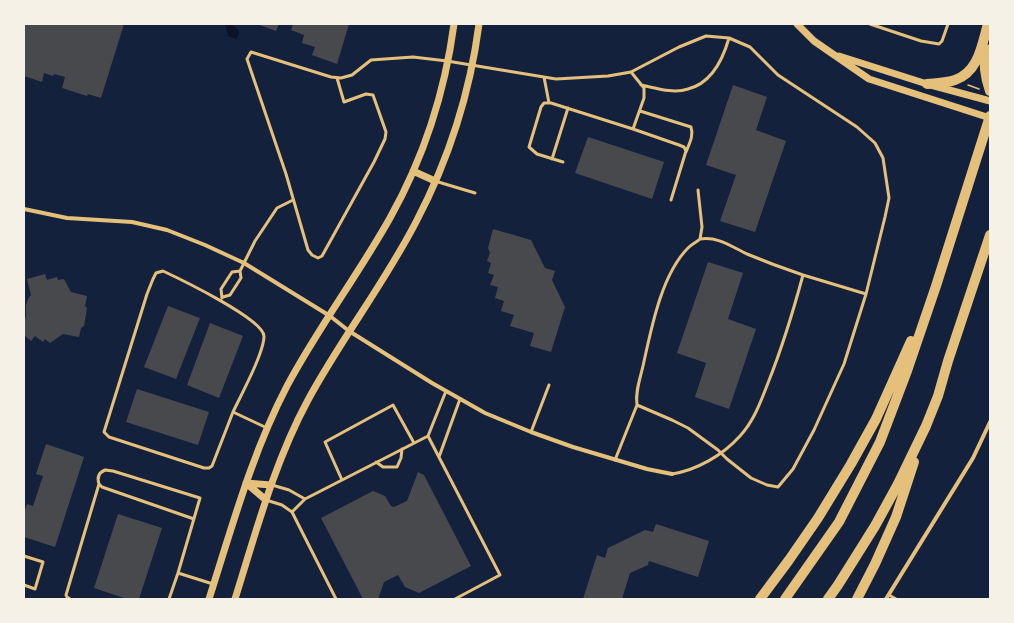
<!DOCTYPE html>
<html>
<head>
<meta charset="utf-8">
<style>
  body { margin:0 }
  #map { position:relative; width:1014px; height:623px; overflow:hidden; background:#14213d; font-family:"Open Sans",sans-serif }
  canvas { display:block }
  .frame { position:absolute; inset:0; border:25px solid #f6f1e7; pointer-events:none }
</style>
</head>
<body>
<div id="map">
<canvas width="1014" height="623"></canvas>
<div class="frame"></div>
</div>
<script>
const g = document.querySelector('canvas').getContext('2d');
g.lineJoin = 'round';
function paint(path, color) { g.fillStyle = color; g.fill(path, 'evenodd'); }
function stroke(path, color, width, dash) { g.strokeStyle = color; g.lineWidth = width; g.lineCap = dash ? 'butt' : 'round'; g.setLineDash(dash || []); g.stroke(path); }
const water = new Path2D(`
  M225,24C231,24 235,25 239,31L238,37L236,39L228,36Z`);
const building = new Path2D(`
  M24,24H124L101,98L88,94L87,96L62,88L65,77L54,74L53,76L44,73L42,82L24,76Z
  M257,24H279L276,31Z
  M293,24H349L337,64L312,55L315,47L302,43L304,35L291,30Z
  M733,85L767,97L756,130L786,141L755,232L720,221L736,175L706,165Z
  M588,137L664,162L652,199L575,173Z
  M493,229L531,240L545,268L555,271L552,280L565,307L551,352L530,346L534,333L510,326L514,315L501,311L504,301L495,298L498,287L490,285L494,275L488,273L491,263L487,261L490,253L488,248Z
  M708,262L743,273L728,319L756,329L729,409L695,397L706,363L677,353Z
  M45,274L47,280L57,277L58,280L64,279L71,292L87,296L85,306L87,308L84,326L81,328L79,337L63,334L50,343L45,339L43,342L35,336L31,341L24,335V320L26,317V305L28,299L31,295L27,279Z
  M168,306L200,318L176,379L144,367Z
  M210,323L243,336L219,398L187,385Z
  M137,389L209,412L198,445L126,422Z
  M46,444L84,457L55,547L24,537V512L27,504L33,506L43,476L36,474Z
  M418,472L424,475L471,566L419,593L405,587L398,575L384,582L378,599H363L321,518L373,491L385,496L391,506L394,507L407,501Z
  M118,514L162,528L139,599H127L94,588Z
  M656,524L709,541L698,577L649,561L648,565L630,573L622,599H583L597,555L605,558L608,548L645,530L653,532Z`);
const path = new Path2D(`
  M968,85L979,89`);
const service = new Path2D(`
  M870,24L921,41L939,44L942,41L948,24
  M544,77L549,103
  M337,78L344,102L366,94L373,95L386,132L385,139L374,162L322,256L318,258L312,255L308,250L286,174L247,59L251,52L331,77L341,78L352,75L371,60L413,57L447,61L556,79L608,76L631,72L679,47L706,36L729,38L750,47L778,75L857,127L875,143L883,158L889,198L885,217L866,294L844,364L814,430L793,469L778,487L767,485L751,478L727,459L718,450L688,428L672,420L637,405C635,392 640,379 643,366C651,330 661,275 688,248C692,244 697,242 700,239L702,227L698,190
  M641,85C656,88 673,94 688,89C712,83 723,59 729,38
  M640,111L691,127C694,136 689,144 686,152
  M633,129L679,145L684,147L686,151L671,200
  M552,159L568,108
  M563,162L537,154L529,147L541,107L544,103H551L633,129L644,98V88L631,72
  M435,181L475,193
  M803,275L866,294
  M223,297L230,295L241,278L240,271L255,241L277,208L293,200
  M222,298L221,289L232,272L240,271
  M233,412C241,395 264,353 264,336C263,319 180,279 163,271L156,273L153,279L147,294L104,432L109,437L204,468H209L212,466L233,412L267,428
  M531,432L549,385
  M428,436L446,391
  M439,457L460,399
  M615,460L637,405
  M376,462L383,467H397L401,458L402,449
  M672,474C697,470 723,455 740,436C754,421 761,401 768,383C782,348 793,312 803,275C785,269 766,262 747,254C732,247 718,236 700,239
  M342,480L325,442L393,405L414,443
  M272,485L289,490L305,499
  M266,500L282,505L292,512L336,599
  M292,512L305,499L428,436L500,575L455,599
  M24,556L43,562L35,589L24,585
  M178,573L200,498L113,471L105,470C98,473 97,478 99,484L102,487L194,519
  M889,595L896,599
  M70,599L67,597L66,595L99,484
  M169,599L178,573L213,584`);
const minor = new Path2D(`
  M24,209L67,218L132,222L167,230L205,245L244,263L330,316L349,331L432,383L485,413L531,432L573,447L647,469L672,474
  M886,599L973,458L990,422`);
const tertiary = new Path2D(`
  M797,24L814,41L869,79L990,118
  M839,56L927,84L990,101
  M413,171L435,181
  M246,483L266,500
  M246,483L271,485
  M209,599C232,527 252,453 287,386C318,328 358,275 390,218C423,159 445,91 454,24
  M235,599C256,532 274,463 308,400C341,339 384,284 416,222C448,161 470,93 479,24`);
const motorway = new Path2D(`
  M986,49C983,64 985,77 990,91
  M927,84C937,83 946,83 955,80C979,72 982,44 988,24
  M760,599L789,560L818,518L851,464L876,419L911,341
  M785,599L839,522L880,442L907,371L936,286L990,116
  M828,599L838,585L875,526L898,484L926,426L938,396L948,361L990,235
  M857,599L875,564L896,517L914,462`);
paint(water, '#0b132b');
paint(building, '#48494c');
stroke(path, '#e5c07b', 1.5);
stroke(service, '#e5c07b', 3);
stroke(minor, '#e5c07b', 4);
stroke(tertiary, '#e5c07b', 7);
stroke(motorway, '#e5c07b', 10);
</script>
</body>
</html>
